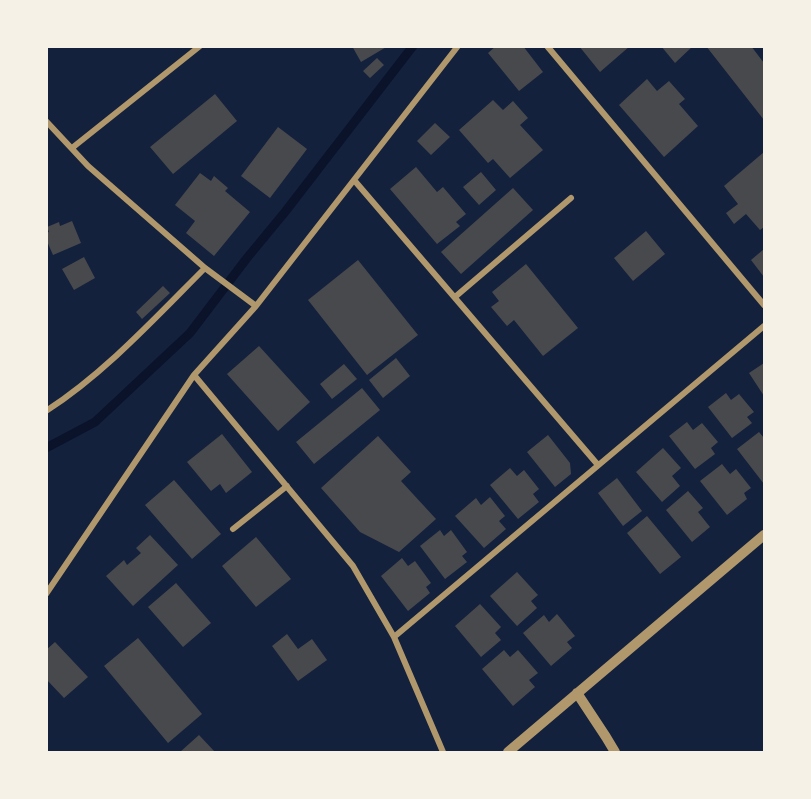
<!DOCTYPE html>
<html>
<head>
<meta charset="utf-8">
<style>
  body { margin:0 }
  #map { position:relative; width:811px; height:799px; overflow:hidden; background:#14213d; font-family:Overpass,sans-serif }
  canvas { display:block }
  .frame { position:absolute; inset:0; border:48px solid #f6f1e7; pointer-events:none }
</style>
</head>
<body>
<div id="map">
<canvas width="811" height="799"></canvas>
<div class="frame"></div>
</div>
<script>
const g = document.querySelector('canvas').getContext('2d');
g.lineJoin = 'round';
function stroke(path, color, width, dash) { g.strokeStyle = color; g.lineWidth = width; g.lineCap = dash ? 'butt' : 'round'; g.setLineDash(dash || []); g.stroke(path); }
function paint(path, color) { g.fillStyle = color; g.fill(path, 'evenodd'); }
const stream = new Path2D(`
  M46,448L95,422L190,333L247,258L285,212L413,46`);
const building = new Path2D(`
  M352,46H388L361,62Z
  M496,46H523L543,72L519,91L488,53Z
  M579,46H630L600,72Z
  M661,46H693L675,63Z
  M706,46H751L764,63V120Z
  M377,58L384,65L370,78L363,71Z
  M647,79L657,91L669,81L685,99L679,104L698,126L664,157L619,105Z
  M215,94L237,121L173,174L150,147Z
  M493,100L503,110L513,101L528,118L520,125L543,150L510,178L493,159L488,163L459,130Z
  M435,123L450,137L431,155L417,141Z
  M278,127L307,149L270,198L241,176Z
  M764,152V227L760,230L746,214L734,224L726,213L738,204L724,186Z
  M416,167L437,192L443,187L466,214L456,222L460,226L437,244L390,189Z
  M481,172L496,190L479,205L463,187Z
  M200,173L211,181L214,176L228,188L225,191L250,212L214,256L186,233L195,221L175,205Z
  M513,188L533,210L461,274L441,252Z
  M72,221L81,243L53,255L46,239V233L49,232L47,227L59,222L60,226Z
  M646,231L665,254L633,281L614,258Z
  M764,249V277L751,260Z
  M84,257L95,278L74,290L62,269Z
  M358,260L418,335L367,375L308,300Z
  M526,264L578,328L543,356L514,320L507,326L491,307L499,301L492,292Z
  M163,286L170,293L142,319L136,312Z
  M259,346L310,402L278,431L227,374Z
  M396,358L410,376L383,398L369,380Z
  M764,363V396L749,373Z
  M344,364L357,379L332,399L320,384Z
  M362,388L380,410L314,464L296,442Z
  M726,393L731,400L739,394L754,412L747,417L752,423L732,438L708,407Z
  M687,422L693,430L702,423L718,442L711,448L715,454L695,469L669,436Z
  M759,432L764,438V484L737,449Z
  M222,434L252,472L226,493L220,484L211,491L187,462Z
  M548,435L570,463L571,474L555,487L527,452Z
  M378,436L411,472L401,481L436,519L399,552L360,532L321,488Z
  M663,448L681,468L672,476L680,486L662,502L636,472Z
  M722,464L730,474L736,469L751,488L744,493L747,499L727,515L700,481Z
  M510,468L517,476L524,470L539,489L533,494L539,502L518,519L490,485Z
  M617,478L642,511L623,526L598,493Z
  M174,480L221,534L192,559L145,505Z
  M688,491L703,508L698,512L710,527L692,542L666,510Z
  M490,497L505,516L499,521L506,529L484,548L455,516L476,498L481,505Z
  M647,516L681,557L660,574L627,533Z
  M440,530L444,536L451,530L467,552L462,556L467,562L445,579L420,546Z
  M150,535L178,565L133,606L106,576L124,560L127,565L141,553L136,548Z
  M256,537L291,579L256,607L222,566Z
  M402,558L408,566L415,561L431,583L426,587L430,593L408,611L381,576Z
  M517,572L538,595L531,601L537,608L517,626L490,596Z
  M176,583L211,623L183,647L148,607Z
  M480,604L501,627L495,633L501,640L481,657L455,626Z
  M557,614L575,636L567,642L572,648L551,666L523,633L544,615L549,622Z
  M287,634L298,649L312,639L327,660L298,681L272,646Z
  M138,638L202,714L168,743L104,666Z
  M55,642L88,677L64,698L46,679V650Z
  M504,650L510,657L518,650L538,673L529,680L535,687L513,706L482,669Z
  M199,735L215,752H180Z`);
const minor = new Path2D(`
  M547,46L764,305
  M46,121L88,166L205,268L256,306
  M72,148L200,46
  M354,180L598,465
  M455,297L571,198
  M194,375L353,566L394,637L443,752
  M46,411C105,373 156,317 205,268
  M233,529L287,486
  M46,594L194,375L256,306L458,46
  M394,637L764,326`);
const tertiary = new Path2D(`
  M577,693L606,737L615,752
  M508,752L764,535`);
stroke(stream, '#0b132b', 9);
paint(building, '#48494c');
stroke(minor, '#b1986c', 6);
stroke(tertiary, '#b1986c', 10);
</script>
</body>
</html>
